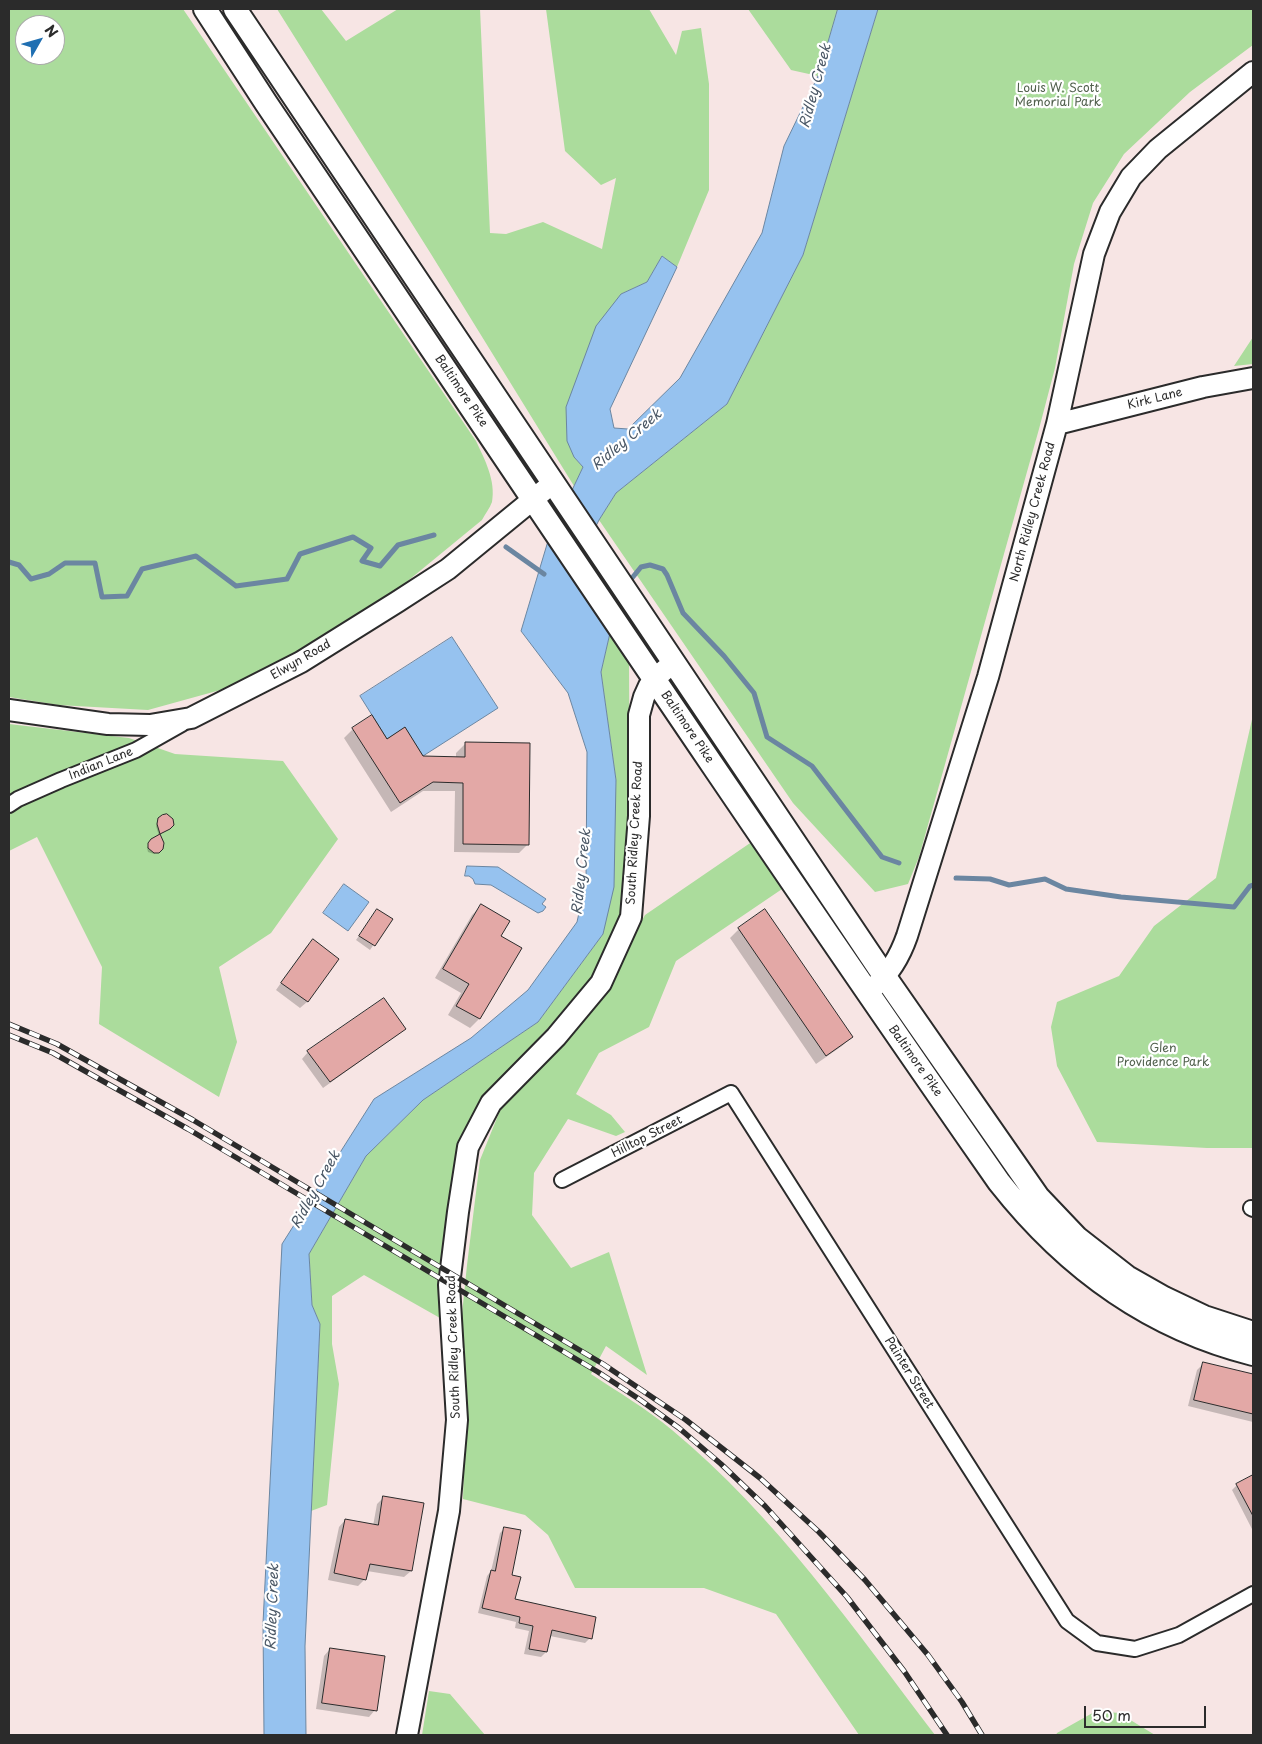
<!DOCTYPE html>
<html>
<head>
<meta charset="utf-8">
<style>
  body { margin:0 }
  #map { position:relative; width:1262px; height:1744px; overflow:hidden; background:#f7e5e4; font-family:"Playpen Sans",sans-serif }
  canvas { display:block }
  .frame { position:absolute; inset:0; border:10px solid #2b2b2b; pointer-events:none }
  .north { position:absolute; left:15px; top:15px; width:50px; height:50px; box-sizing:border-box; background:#fff; border:1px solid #aaa; border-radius:50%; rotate:52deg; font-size:14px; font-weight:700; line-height:20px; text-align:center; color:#2b2b2b }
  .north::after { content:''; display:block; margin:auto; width:18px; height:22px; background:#1f6fb2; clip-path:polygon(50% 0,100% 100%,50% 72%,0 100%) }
  .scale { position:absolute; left:1084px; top:1706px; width:122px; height:22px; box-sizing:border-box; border:2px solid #2b2b2b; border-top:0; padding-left:6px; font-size:15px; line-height:18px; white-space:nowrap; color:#2b2b2b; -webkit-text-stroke:4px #fff; paint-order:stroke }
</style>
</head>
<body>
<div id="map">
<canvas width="1262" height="1744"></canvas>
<div class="frame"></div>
<div class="north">N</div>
<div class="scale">50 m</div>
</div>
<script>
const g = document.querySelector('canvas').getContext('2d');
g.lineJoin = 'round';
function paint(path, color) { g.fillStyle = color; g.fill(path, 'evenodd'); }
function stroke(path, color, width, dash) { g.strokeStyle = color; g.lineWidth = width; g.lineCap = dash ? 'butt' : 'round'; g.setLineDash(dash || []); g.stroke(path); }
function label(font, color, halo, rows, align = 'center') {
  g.font = font + ' "Playpen Sans",sans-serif'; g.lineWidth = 4.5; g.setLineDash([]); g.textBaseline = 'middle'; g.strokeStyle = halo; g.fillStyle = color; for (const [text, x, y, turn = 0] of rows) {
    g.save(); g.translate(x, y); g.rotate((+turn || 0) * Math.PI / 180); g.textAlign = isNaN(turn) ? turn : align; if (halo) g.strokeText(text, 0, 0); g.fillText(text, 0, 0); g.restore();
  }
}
const green = new Path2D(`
  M9,9H183L476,441C485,460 496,481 492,502C490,508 485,514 482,520L393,593L299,654L267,666L224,689L148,710L58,705L9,697ZM25,25H55V55H25Z
  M277,9H321L346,41L398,9H480L490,233L506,234L543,222L602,249L616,178L601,185L565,151L546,9H649L676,55L682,31L701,28L709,84V190L677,267L662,256L647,282L621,294L574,457L583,467L574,486L431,254Z
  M748,9H838L818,76L791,70Z
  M878,9H1253V45L1190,92L1124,154L1093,203L1074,264L1055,368L1039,429L919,857L908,884L875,892L793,803L599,520L616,493L727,404L803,255Z
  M1253,337V364L1234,366Z
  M610,633L629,660L630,866L625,910L592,976L551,1025L495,1084L470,1120L457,1158L442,1276L440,1318L364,1275L332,1296V1344L339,1384L327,1505L311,1511L320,1324L312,1305L309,1254L366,1156L423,1100L538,1022L603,934L616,780L601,672Z
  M1253,715V1148H1207L1097,1142L1057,1066L1051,1027L1057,1002L1119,976L1154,926L1216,878Z
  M9,724L129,738L175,754L283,761L338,839L271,933L219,967L237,1042L219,1097L99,1024L102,967L37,837L9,851Z
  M756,839L788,885L676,961L649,1027L599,1053L576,1094L611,1115L625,1132L616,1136L568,1119L534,1173L532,1215L571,1268L609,1252L647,1375L606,1346L591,1374C618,1392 647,1409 672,1430C776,1516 854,1629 935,1735H859L776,1614L704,1588H575L548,1535L525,1515L463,1499L465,1428L462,1314L467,1265L480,1160L501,1108L605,987L645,915Z
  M429,1691L450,1694L485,1735H422Z
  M1096,1711L1119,1713L1155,1735H1056L1057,1733Z`);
const water = new Path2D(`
  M838,9H878L803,255L727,404L616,493L599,520L571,576L610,633L601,672L616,780L614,887L603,934L538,1022L423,1100L366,1156L309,1254L312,1305L320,1324L305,1646L306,1735H264L263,1623L282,1244L374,1099L471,1038L528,990L577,922L586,881L587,752L568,693L521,631L548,541L583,467L574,457L567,441L566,407L596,326L621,294L647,282L662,256L677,267L610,409L614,428L628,429L680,378L762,233L784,146L818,76Z
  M452,637L498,708L423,756L405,728L387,739L360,696Z
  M467,866L498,867L546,899L542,904L546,907L543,911L538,913L491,885L475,884L473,879L469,876H465Z
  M344,884L369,902L348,931L323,913Z`);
const shadow = new Path2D(`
  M353,729L387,740L422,757L456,758V753L465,744L528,844L519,853L454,852L455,791H423L391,812L344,738Z
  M162,816L170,829L159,835L160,850L154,854L148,852L147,848L150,842L159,836L156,826L157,822Z
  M481,906L500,937L520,949L479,1019L470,1028L448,1015L461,993L435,978L472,915Z
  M377,910L391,919L370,950L356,940Z
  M739,929L851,1037L842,1046L816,1064L730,938Z
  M313,941L338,959L307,1002L300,1008L276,990L306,947Z
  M404,1029L397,1035L323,1088L302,1059L308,1052Z
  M1204,1363L1253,1376V1422L1188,1406L1197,1370Z
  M1251,1477L1253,1482V1531L1232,1490L1237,1485Z
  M384,1497L411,1571L404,1577L367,1571L365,1579L358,1586L328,1580L339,1527L345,1520L373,1526L377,1504Z
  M505,1528L514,1600L590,1638L585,1643L550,1636L546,1652L541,1657L524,1654L529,1631L515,1628L516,1622L478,1613L487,1576L491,1571L500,1533Z
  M330,1649L375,1710L369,1717L316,1709L324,1656Z`);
const stream = new Path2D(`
  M506,547L544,574
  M9,562L19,565L31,579L49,574L65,563H95L102,597L127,596L142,569L196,556L236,586L287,579L300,554L353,537L371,548L362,561L380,566L398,545L434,535
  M628,583L641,567L650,565L663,569L667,575L683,613L724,656L754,693L767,737L812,766L882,857L899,863
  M956,878L990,879L1009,885L1045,879L1066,889L1121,897L1234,907L1250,886L1253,885`);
const building = new Path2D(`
  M372,715L387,739L405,727L423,756L465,757V742L530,743L529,845L463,844V783L433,782L400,803L352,728Z
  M167,814L173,819L174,825L170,829L160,834L164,843L163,849L159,853H154L148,848V843L151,839L160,834L157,824L158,818L162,815Z
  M481,904L510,921L501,936L522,948L480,1019L456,1006L469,984L443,969Z
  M377,909L393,919L375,946L359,936Z
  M765,909L853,1037L826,1056L738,928Z
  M313,939L339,959L308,1002L281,983Z
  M384,998L406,1029L330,1082L307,1051Z
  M1203,1362L1253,1374V1414L1194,1400Z
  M1253,1475V1516L1236,1484Z
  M383,1496L424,1503L412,1571L370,1564L366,1580L334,1573L345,1519L378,1525Z
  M504,1527L521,1530L512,1575L521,1577L515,1599L596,1617L592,1639L552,1630L547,1652L529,1649L533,1626L519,1623L520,1617L482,1608L491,1570L495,1571Z
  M330,1648L385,1656L377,1711L322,1703Z`);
const street = new Path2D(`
  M9,805L18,799L61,780L136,750L182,724
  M562,1180L731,1093L1067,1621L1097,1643L1135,1649L1179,1635L1253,1594
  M1251,1208L1253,1209`);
const secondary = new Path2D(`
  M1057,424L1203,387L1253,378
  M9,710L108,724L150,725L191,718L301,662L397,602L448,569L553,483
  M875,986C891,972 900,956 907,936L988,677L1057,424L1094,254L1110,212L1131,177L1158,149L1253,72
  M407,1735L449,1511L457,1420L449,1285L458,1212L468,1147L491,1103L556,1037L601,983L631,917L639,816V715L644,697L649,686L654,679L673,663`);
const primary = new Path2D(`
  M205,9L266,103C509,463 750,825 999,1182C1065,1266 1149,1328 1253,1354
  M235,9L885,977L1038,1197L1077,1238L1127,1277L1164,1298L1204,1317L1253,1333`);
const rail = new Path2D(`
  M9,1024L57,1044L193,1120L603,1364L686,1420L760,1478L819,1532L865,1580L928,1655L962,1702L982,1735
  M9,1035L53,1053L188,1129L598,1372L639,1399L679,1428L721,1464L765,1506L847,1597L904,1671L947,1735`);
const parkNames = [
  ["Louis W. Scott",1058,89],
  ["Memorial Park",1058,103],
  ["Glen",1163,1049],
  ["Providence Park",1163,1063]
];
const streetNames = [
  ["Baltimore Pike",461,391,56],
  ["Kirk Lane",1155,399,-14],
  ["North Ridley Creek Road",1033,512,-75],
  ["Elwyn Road",301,660,-30],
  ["Baltimore Pike",687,727,56],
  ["Indian Lane",101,764,-22],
  ["South Ridley Creek Road",635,833,-87],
  ["Baltimore Pike",915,1061,55],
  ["Hilltop Street",647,1137,-27],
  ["South Ridley Creek Road",454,1347,-92],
  ["Painter Street",909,1373,58]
];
const waterNames = [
  ["Ridley Creek",816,86,-75],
  ["Ridley Creek",627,440,-40],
  ["Ridley Creek",582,872,-84],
  ["Ridley Creek",316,1190,-61],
  ["Ridley Creek",273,1607,-88]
];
paint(green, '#abdc9c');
paint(water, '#96c2ef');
stroke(water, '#6b86a1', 1);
paint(shadow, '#0003');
stroke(stream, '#6b86a1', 5);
paint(building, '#e3a8a6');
stroke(building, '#2b2b2b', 1);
stroke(street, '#2b2b2b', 18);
stroke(secondary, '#2b2b2b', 24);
stroke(primary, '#2b2b2b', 26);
stroke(street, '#fff', 14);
stroke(secondary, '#fff', 20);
stroke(primary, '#fff', 22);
stroke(rail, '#2b2b2b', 5.5);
stroke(rail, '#fff', 4, [11]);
label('12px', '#51604d', '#fff', parkNames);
label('12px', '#2b2b2b', '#fff', streetNames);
label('italic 14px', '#4b5866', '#fff', waterNames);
</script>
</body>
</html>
